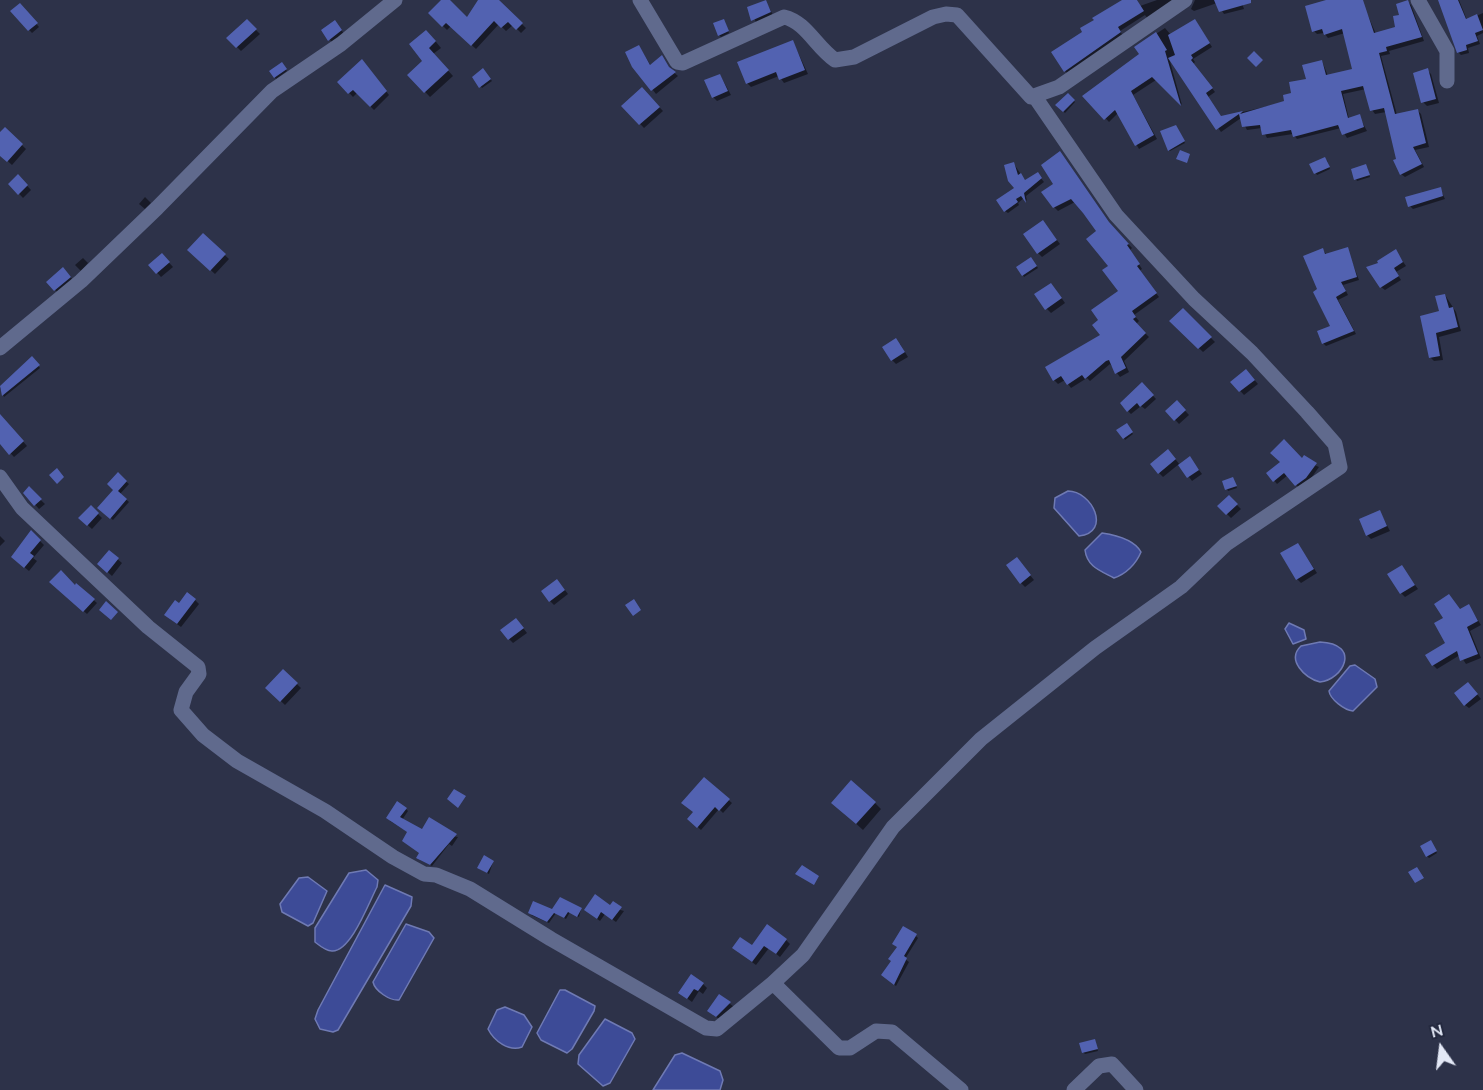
<!DOCTYPE html>
<html>
<head>
<meta charset="utf-8">
<style>
  body { margin:0 }
  #map { position:relative; width:1483px; height:1090px; overflow:hidden; background:#2d3249; font-family:Mulish,sans-serif }
  canvas { display:block }
  .north { position:absolute; left:1411px; top:1018px; width:60px; height:60px; -webkit-text-stroke:4px #23283e; paint-order:stroke; rotate:346deg; font-size:16px; font-weight:700; line-height:24px; text-align:center; color:#e3e8f6 }
  .north::after { content:''; display:block; margin:auto; width:21px; height:27px; background:#e3e8f6; clip-path:polygon(50% 0,100% 100%,50% 72%,0 100%) }
</style>
</head>
<body>
<div id="map">
<canvas width="1483" height="1090"></canvas>
<div class="north">N</div>
</div>
<script>
const g = document.querySelector('canvas').getContext('2d');
g.lineJoin = 'round';
function paint(path, color) { g.fillStyle = color; g.fill(path, 'evenodd'); }
function stroke(path, color, width, dash) { g.strokeStyle = color; g.lineWidth = width; g.lineCap = dash ? 'butt' : 'round'; g.setLineDash(dash || []); g.stroke(path); }
const water = new Path2D(`
  M1068,491C1092,491 1112,532 1079,536L1054,508L1055,498Z
  M1102,533C1115,535 1134,539 1141,552C1136,564 1126,574 1114,578C1101,571 1087,567 1085,550Z
  M1289,623L1304,630L1306,639L1293,644L1285,629Z
  M1320,642C1362,644 1343,680 1320,682C1305,678 1286,660 1301,646Z
  M1355,665L1375,679L1377,687L1353,711C1344,710 1330,699 1329,691L1350,666Z
  M366,870L378,880L377,887C369,902 351,952 332,951C326,951 320,946 315,942V928L349,873Z
  M308,877L327,891L313,923L308,926L282,912L280,904L299,878Z
  M385,885L412,897L411,906L338,1030L333,1032L320,1029L315,1019L318,1010Z
  M406,924L429,932L434,938L399,1000C390,1001 375,991 373,982Z
  M560,990H565L595,1006L594,1011L572,1049L567,1053L541,1040L537,1033Z
  M505,1007L524,1015L532,1027L522,1047C509,1052 494,1041 488,1029L497,1010Z
  M605,1019L632,1033L635,1039L610,1083L603,1086L578,1064L579,1055Z
  M682,1053L720,1071L723,1080L720,1090H653L675,1055Z`);
const shadow = new Path2D(`
  M443,0H448L467,19L480,0H497L526,28L521,33L513,25L506,31L499,24L476,49L451,26L447,30L430,13Z
  M1125,0H1137L1140,6L1157,0H1176L1148,19L1145,15L1120,31L1123,36L1068,74L1065,71L1084,32Z
  M1195,0H1241L1244,9L1224,14L1217,3L1194,11L1191,9Z
  M1327,0H1348L1366,11L1376,34L1397,28L1408,2L1411,5L1424,41L1389,51L1390,54L1381,56L1397,115L1417,110L1421,114L1429,147L1415,150L1424,167L1405,177L1401,174L1386,112L1375,114L1372,110L1366,89L1343,94L1349,119L1359,116L1367,131L1347,138L1341,128L1297,139L1293,134L1267,138L1262,128L1247,130L1241,118L1221,132L1169,58L1182,105L1156,80L1133,95L1157,139L1139,149L1118,113L1109,122L1085,96L1141,55L1136,47L1165,28L1171,35L1198,25L1212,47L1193,59L1195,62L1193,64L1215,92L1208,97L1221,117L1286,102L1322,61L1328,76L1354,70L1345,33L1328,38L1324,33L1317,34L1314,31Z
  M1439,0H1459L1467,20L1483,13V33L1477,36L1480,44L1468,48L1469,53L1461,55L1458,52Z
  M766,2L774,17L757,24L748,7Z
  M20,5L39,27L32,33L12,11Z
  M247,21L260,34L241,51L228,38Z
  M335,22L345,35L333,44L323,30Z
  M725,22L729,33L721,37L719,35Z
  M432,37L441,48L433,54L453,76L430,97L409,75L425,61Z
  M793,42L808,74L784,83L779,76L751,87L747,83Z
  M639,46L651,66L671,70L678,76L656,94L634,66Z
  M281,64L287,71L276,79L271,71Z
  M366,65L389,95L374,110L357,93L353,97L339,82Z
  M483,70L492,81L482,88L474,77Z
  M1427,70L1431,74L1439,103L1427,106L1423,102Z
  M720,75L731,95L717,101L713,97Z
  M642,89L663,111L644,128L623,106Z
  M1068,95L1075,102L1065,113L1057,105Z
  M5,129L26,149L12,165L0,154V135Z
  M1177,129L1185,143L1170,151L1169,150Z
  M1327,160L1330,169L1317,175L1311,165Z
  M1014,164L1026,182L1040,177L1044,182L1026,196L1027,201L1024,198L1018,203L1019,205L1008,213L1005,211L1016,188Z
  M1367,167L1370,177L1357,181L1356,179Z
  M18,176L31,190L23,198L10,184Z
  M1055,185L1112,227L1132,248L1130,250L1142,269L1139,271L1159,297L1134,315L1139,321L1136,324L1149,337L1124,361L1129,372L1120,377L1110,364L1090,381L1087,378L1071,388L1065,380L1058,384L1054,380L1102,336L1121,291L1098,232L1075,202L1058,211L1054,207Z
  M1440,189L1445,199L1413,209L1410,206Z
  M145,197L151,203L145,209L139,204Z
  M1043,222L1060,244L1042,257L1038,253Z
  M203,235L229,259L215,274L189,250Z
  M1322,249L1327,255L1347,249L1359,280L1343,285L1348,295L1338,300L1356,334L1326,346L1323,343L1332,326L1319,289Z
  M1395,250L1406,266L1396,272L1401,280L1385,290L1381,287L1380,264Z
  M162,255L173,267L161,277L150,265Z
  M83,258L88,263L81,271L75,265Z
  M1033,261L1038,268L1024,277L1023,275Z
  M63,269L74,281L59,294L48,282Z
  M1055,289L1065,303L1051,313L1047,309Z
  M1445,295L1456,312L1461,331L1439,337L1443,360L1434,361L1430,357L1421,317L1441,312Z
  M1183,310L1215,342L1203,352L1171,321Z
  M900,344L908,357L896,364L892,360Z
  M32,358L40,368L4,397L0,388Z
  M1250,375L1258,384L1244,395L1232,382Z
  M1142,384L1156,399L1145,409L1141,406L1131,414L1128,411Z
  M1177,402L1189,415L1179,424L1167,411Z
  M0,415L27,446L14,457L0,442Z
  M1128,427L1133,434L1125,440L1124,438Z
  M1172,455L1180,465L1190,458L1202,474L1192,481L1179,464L1163,477L1159,473Z
  M1303,460L1319,467L1309,481L1299,488L1288,475L1277,484L1268,473Z
  M118,475L129,484L120,494L129,502L113,520L99,508L115,490Z
  M1234,480L1237,488L1228,491L1224,482Z
  M29,489L45,504L39,509L25,493Z
  M1229,497L1241,509L1231,518L1219,506Z
  M91,507L102,518L92,529L80,518Z
  M1380,512L1390,531L1371,539L1367,535Z
  M31,532L44,545L33,558L37,561L29,571L17,561Z
  M0,536L5,541L0,546Z
  M1298,544L1317,573L1301,583L1297,579Z
  M109,552L122,563L112,576L99,564Z
  M1020,563L1034,580L1025,587L1021,583Z
  M1402,567L1418,589L1405,597L1401,593Z
  M51,582L76,585L97,603L87,614Z
  M561,585L568,594L554,605L550,601Z
  M195,600L199,604L181,627L170,619L179,605Z
  M1469,606L1481,625L1470,631L1481,658L1466,664L1460,655L1437,669L1433,665L1447,644L1445,619Z
  M520,624L527,633L513,643L509,639Z
  M283,671L301,688L285,705L267,688Z
  M1472,688L1481,699L1469,708L1465,705Z
  M704,779L732,803L723,813L719,809L701,830L689,819L694,813Z
  M875,803L881,809L863,830L840,809Z
  M406,809L408,811L402,820L422,831L458,837L452,846L449,844L432,866L420,860V854L409,833L390,821Z
  M1432,844L1437,853L1429,858L1427,856Z
  M493,862L489,874L480,869Z
  M610,907L624,911L616,922L605,914L600,921L589,913Z
  M581,909L579,917L570,912L566,919L556,913L549,923L531,915Z
  M916,936L918,938L905,959L909,962L896,986L885,977Z
  M786,940L790,944L780,957L769,948L756,965L738,952Z
  M703,984L707,988L703,994L699,991L692,1002L680,993Z
  M720,996L734,1007L721,1020L713,1015Z
  M1095,1041L1098,1051L1085,1054L1083,1052Z`);
const building = new Path2D(`
  M441,0H450L467,17L478,0H499L523,23L516,30L508,22L501,28L494,21L471,46L446,23L442,27L428,13Z
  M766,0L771,12L751,21L747,7Z
  M1122,0H1137L1144,11L1118,27L1121,32L1064,72L1051,52L1082,32L1080,28L1094,20L1092,18Z
  M1214,0H1251V3L1219,12Z
  M1326,0H1363L1374,33L1395,27L1393,16L1399,15L1396,4L1408,0L1422,37L1386,47L1387,51L1379,53L1395,114L1418,109L1426,143L1413,147L1422,164L1400,175L1393,160L1396,159L1384,108L1370,111L1363,86L1341,91L1348,118L1360,114L1364,127L1342,135L1338,125L1293,137L1291,130L1262,135L1260,125L1242,127L1239,114L1216,130L1168,58L1175,55L1168,35L1195,19L1210,43L1191,55L1193,58L1191,60L1213,88L1206,93L1221,116L1243,111L1240,114L1284,101L1283,95L1291,93L1289,82L1306,79L1302,65L1322,60L1326,75L1352,69L1342,29L1324,35L1322,29L1312,32L1305,6Z
  M1438,0H1458L1466,19L1477,14L1483,30L1475,33L1478,41L1466,45L1467,50L1457,53Z
  M20,3L38,23L28,31L10,11Z
  M247,19L257,29L236,48L226,38Z
  M724,19L729,31L718,36L713,23Z
  M335,20L342,30L328,41L321,30Z
  M426,30L436,41L429,48L449,70L424,93L407,75L422,61L409,44Z
  M1156,32L1167,50L1165,51L1181,106L1152,77L1131,91L1154,135L1135,146L1115,110L1104,120L1082,96L1139,54L1134,47Z
  M793,40L805,70L779,80L776,72L746,84L737,62Z
  M639,45L650,65L662,55L669,67L676,72L651,91L632,67L625,52Z
  M1254,51L1263,60L1256,67L1247,58Z
  M362,59L387,91L370,107L353,90L348,94L337,82Z
  M282,62L287,69L274,78L269,71Z
  M483,68L491,79L479,88L472,77Z
  M1428,68L1436,99L1421,103L1413,73Z
  M720,74L728,91L712,98L704,80Z
  M642,87L660,107L639,125L621,106Z
  M1068,93L1075,100L1063,112L1055,105Z
  M1176,125L1185,141L1168,151L1160,131Z
  M5,127L23,144L7,162L0,156V132Z
  M1180,150L1190,154L1187,163L1176,159Z
  M1060,151L1109,222L1129,244L1127,245L1140,264L1137,266L1157,293L1132,311L1136,317L1133,319L1146,333L1121,357L1126,368L1115,374L1109,360L1106,361L1085,379L1082,375L1067,385L1061,376L1053,381L1045,367L1100,335L1092,325L1098,320L1091,310L1118,291L1102,270L1108,266L1086,239L1096,231L1083,213L1071,199L1053,208L1041,192L1053,184L1041,165Z
  M1325,157L1330,167L1314,174L1309,164Z
  M1014,162L1018,175L1021,173L1025,180L1038,172L1042,178L1024,193L1026,203L1021,196L1016,199L1018,202L1004,212L996,200L1014,188L1008,181L1004,165Z
  M1366,164L1370,175L1354,180L1351,169Z
  M18,174L28,185L18,195L8,184Z
  M1441,187L1443,196L1408,207L1405,197Z
  M1043,220L1057,240L1037,254L1023,234Z
  M203,233L226,254L210,271L187,250Z
  M1348,247L1357,277L1341,282L1346,291L1336,297L1354,331L1322,344L1317,331L1330,326L1313,292L1317,289L1303,256L1323,248L1325,254Z
  M1396,249L1403,262L1394,268L1399,276L1380,288L1366,267L1378,263L1377,261Z
  M162,253L170,262L156,274L148,265Z
  M1031,257L1037,266L1022,276L1016,267Z
  M63,267L71,277L54,291L46,282Z
  M1051,283L1062,298L1045,310L1034,294Z
  M1445,294L1449,308L1453,307L1458,327L1436,333L1440,356L1429,358L1420,316L1439,311L1435,296Z
  M1183,308L1212,337L1198,349L1169,321Z
  M896,338L905,352L891,361L882,347Z
  M32,356L40,365L2,396L0,386Z
  M1246,369L1255,380L1239,392L1230,382Z
  M1142,382L1154,395L1140,407L1137,403L1127,412L1120,403Z
  M1177,400L1186,410L1174,421L1165,411Z
  M0,414L24,441L9,455L0,444Z
  M1127,423L1133,432L1123,439L1116,430Z
  M1284,439L1302,458L1304,455L1317,463L1306,478L1295,486L1284,473L1273,482L1266,473L1280,462L1270,453Z
  M1168,449L1176,459L1158,474L1150,464Z
  M1190,456L1199,470L1187,478L1178,465Z
  M57,468L64,477L57,484L49,475Z
  M118,472L127,481L118,491L127,499L110,519L97,508L113,490L107,484Z
  M1233,477L1237,486L1225,490L1222,481Z
  M29,486L42,499L34,506L23,493Z
  M1229,495L1238,504L1226,515L1217,506Z
  M91,505L99,513L87,526L78,518Z
  M1380,510L1387,526L1366,536L1359,519Z
  M31,530L41,540L30,553L34,556L24,568L11,557Z
  M1298,543L1314,569L1296,580L1280,553Z
  M109,550L119,558L107,573L97,564Z
  M1017,557L1031,575L1020,584L1006,565Z
  M1402,565L1415,585L1400,594L1387,574Z
  M61,570L75,585L76,583L95,599L83,612L49,582Z
  M557,579L565,590L549,602L541,591Z
  M187,592L196,599L177,624L164,615L175,600L179,603Z
  M1449,594L1460,609L1469,604L1478,621L1467,627L1478,654L1460,661L1457,651L1432,666L1425,655L1445,643L1434,623L1443,618L1434,604Z
  M634,599L641,610L633,616L625,605Z
  M106,601L118,612L111,620L99,610Z
  M516,618L524,628L508,640L500,630Z
  M283,669L298,683L280,702L265,688Z
  M1468,682L1478,694L1464,706L1454,693Z
  M704,777L730,799L719,811L715,807L697,828L687,819L693,812L681,803Z
  M851,780L876,802L856,824L831,803Z
  M454,789L466,796L458,808L447,799Z
  M397,801L407,808L400,817L422,829L429,817L457,834L430,865L416,858L419,853L402,841L407,832L386,818Z
  M1431,840L1437,851L1426,857L1420,846Z
  M484,855L494,861L487,873L477,868Z
  M802,865L819,876L814,885L795,874Z
  M1417,867L1424,878L1415,883L1408,872Z
  M595,894L610,905L613,901L622,907L612,920L601,912L597,919L584,910Z
  M560,897L582,908L577,917L568,912L564,918L554,913L547,922L528,913L533,901L552,909Z
  M767,924L787,939L776,954L764,946L752,962L732,948L740,937L752,945Z
  M903,926L917,934L904,956L907,958L894,985L881,975L891,961L888,959L897,947L892,944Z
  M691,974L704,983L698,991L694,989L687,999L678,993Z
  M719,994L731,1002L716,1017L707,1011Z
  M1095,1039L1098,1049L1082,1053L1079,1043Z`);
const minor = new Path2D(`
  M640,0L677,62L683,63L784,17C806,22 816,47 835,60L854,57L933,17L946,14L957,15L1031,97L1059,87L1185,0
  M1418,0L1447,51V81
  M0,348L81,281L157,208L272,91L341,44L395,0
  M0,477L22,508L148,627L198,667L199,674L186,692L181,710L203,735L237,761L325,811L393,857L424,874L436,875L470,889L551,939L706,1028L717,1029L773,983L839,1048H850L876,1031L892,1032L961,1090
  M773,983L803,955L893,827L981,739L1095,648L1181,587L1226,544L1340,467L1335,444L1307,412L1252,353L1194,299L1116,215L1035,97
  M1074,1090L1099,1066L1112,1064L1136,1090`);
paint(water, '#3d4b97');
stroke(water, '#6f7ab4', 1.5);
paint(shadow, '#0007');
paint(building, '#5262b1');
stroke(minor, '#606a8d', 15);
</script>
</body>
</html>
